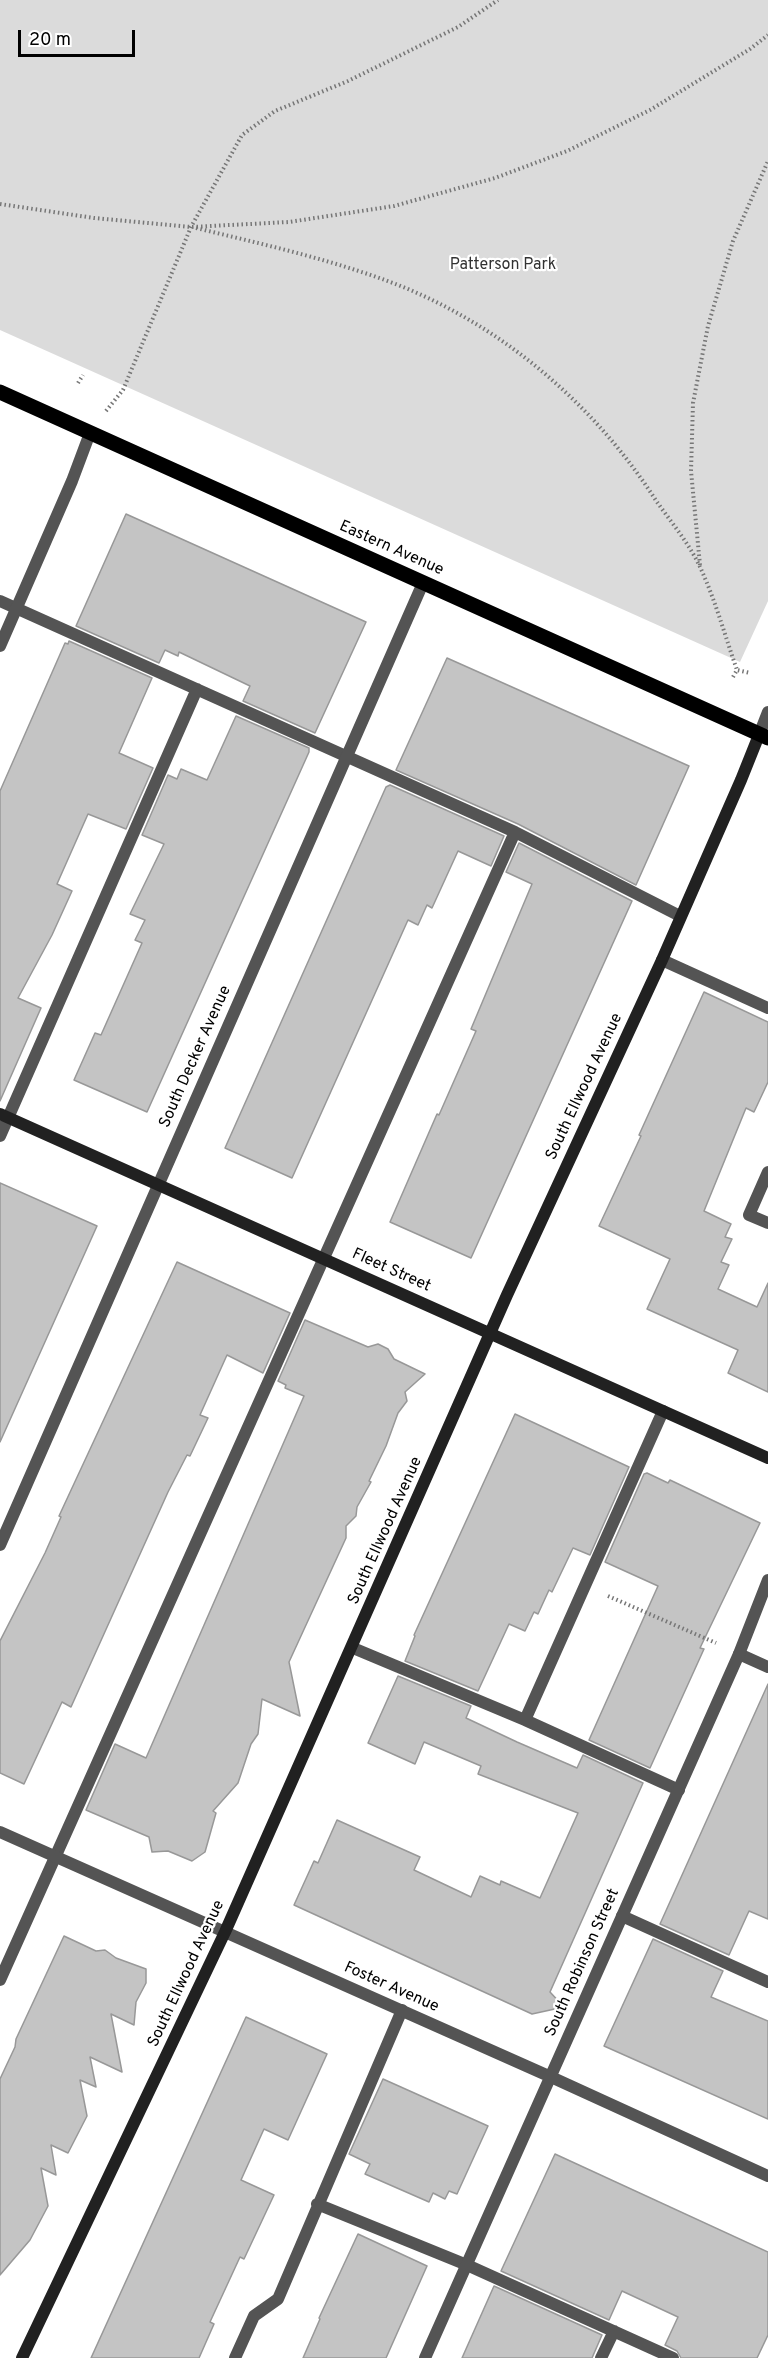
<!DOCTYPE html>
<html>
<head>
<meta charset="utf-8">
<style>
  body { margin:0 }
  #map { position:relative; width:768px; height:2358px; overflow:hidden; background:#fff; font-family:Overpass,sans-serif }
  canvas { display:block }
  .scale { position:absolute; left:18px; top:30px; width:117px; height:27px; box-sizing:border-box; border:3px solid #000; border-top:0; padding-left:8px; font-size:18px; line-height:21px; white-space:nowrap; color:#000; -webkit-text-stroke:4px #fff; paint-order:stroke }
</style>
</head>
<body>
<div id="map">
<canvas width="768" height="2358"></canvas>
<div class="scale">20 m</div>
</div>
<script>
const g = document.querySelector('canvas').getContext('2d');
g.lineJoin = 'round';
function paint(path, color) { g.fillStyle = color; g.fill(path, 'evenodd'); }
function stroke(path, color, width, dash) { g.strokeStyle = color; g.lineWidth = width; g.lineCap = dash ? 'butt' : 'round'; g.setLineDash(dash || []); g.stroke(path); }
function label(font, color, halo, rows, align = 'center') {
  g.font = font + ' Overpass,sans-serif'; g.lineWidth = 4.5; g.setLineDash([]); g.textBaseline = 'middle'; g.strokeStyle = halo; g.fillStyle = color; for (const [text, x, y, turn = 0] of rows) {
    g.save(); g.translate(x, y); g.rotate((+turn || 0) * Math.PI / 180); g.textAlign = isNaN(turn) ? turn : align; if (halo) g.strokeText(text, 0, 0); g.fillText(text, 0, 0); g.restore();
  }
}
const green = new Path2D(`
  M0,0H768V601L740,662L0,330Z`);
const building = new Path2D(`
  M126,514L366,622L315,733L243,701L250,686L179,652L178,656L165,650L159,663L76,626Z
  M69,641L152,678L119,753L153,768L126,829L88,814L57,884L72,891L52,935L18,998L41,1008L0,1101V791L65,643L68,644Z
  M447,658L689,766L636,885L518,824L396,770Z
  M236,716L309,748V752L147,1112L74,1080L95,1033L101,1035L142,943L135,940L145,920L130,914L164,844L142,835L168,775L177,779L181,769L207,780Z
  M390,785L504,836L491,866L458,851L432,908L427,905L418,925L408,920L292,1178L225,1148L386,787Z
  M519,843L632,901L471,1258L390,1222L437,1114L439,1115L476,1031L471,1029L532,884L506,872Z
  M704,992L768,1022V1082L754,1112L746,1108L704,1211L731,1224L725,1237L732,1239L721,1262L729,1265L718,1289L757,1307L768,1283V1392L728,1373L738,1350L647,1309L670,1259L599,1226L641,1136L639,1135Z
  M0,1183L97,1226L0,1442Z
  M177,1262L290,1313L263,1373L227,1355L200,1415L208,1418L190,1456L187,1455L168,1492L71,1707L62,1702L24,1784L0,1773V1641L45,1553L61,1517L59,1516Z
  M305,1320L368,1347L378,1344L388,1349L394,1359L425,1374L405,1392L407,1401L398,1413L386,1446L369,1481L371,1482L357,1507L356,1516L346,1526V1538L289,1662L300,1716L262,1699L258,1734L251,1744L238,1783L213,1811L216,1813L205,1852L192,1861L168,1851L152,1852L149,1837L86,1810L115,1744L146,1758L304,1396L285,1388L286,1385L278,1381Z
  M515,1414L629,1467L590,1555L573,1548L552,1592L549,1590L538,1614L534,1612L525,1631L509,1624L478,1691L405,1661L415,1636L414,1635Z
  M647,1473L668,1483L670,1480L760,1523L700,1648L704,1649L650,1768L589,1740L658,1586L605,1562L644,1474Z
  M398,1676L471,1706L466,1718L517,1742L577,1768L583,1755L643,1783L550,1992L564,2007L532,2014L294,1905L314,1861L318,1863L337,1820L420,1857L414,1870L471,1897L480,1876L500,1885L501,1881L540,1898L578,1813L478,1774L481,1766L424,1742L415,1764L368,1743Z
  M768,1684V1919L749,1911L729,1955L660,1924Z
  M64,1936L96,1951L105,1950L116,1958L146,1969V1983L136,2002L134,2025L111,2014L122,2072L90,2057L96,2087L80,2080L87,2116L68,2153L51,2145L56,2175L41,2168L48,2206L30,2240L0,2275V2079L15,2047L16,2039Z
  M653,1939L723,1971L711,1997L768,2021V2119L604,2046Z
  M246,2017L327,2054L288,2140L264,2129L241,2180L274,2195L244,2259L240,2257L210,2322L214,2324L199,2358H91Z
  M383,2079L488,2126L457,2194L449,2191L445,2199L433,2193L429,2202L365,2174L370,2164L349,2154Z
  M555,2154L768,2252V2335L757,2358H681L677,2351L665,2345L678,2317L622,2291L609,2320L501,2271Z
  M358,2234L427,2266L386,2358H303L320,2319L319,2318Z
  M494,2286L602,2335L592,2358H462Z`);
const path = new Path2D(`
  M0,204L94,218L191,227L289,222L394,206L495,178L567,151L650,110L750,49L768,35
  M196,228C262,244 329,259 393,283C500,324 593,403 655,499C670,521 689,543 700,567C715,599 725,636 737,670
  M78,383L83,375
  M106,411L123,390L191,227L242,135L275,111L348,81L458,27L498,0
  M700,565L691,471L693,403L708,326L733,241L768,161
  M733,677L737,670L750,673
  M608,1596L716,1643`);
const lane = new Path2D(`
  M0,601L515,832L680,916
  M662,960L768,1008
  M0,1136L197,689
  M768,1172L749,1215L768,1223
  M353,1648L525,1720L679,1790
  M739,1654L768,1667
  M525,1720L663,1411
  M622,1916L768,1982
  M0,1980L515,832
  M317,2204L467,2265L673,2358
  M235,2358L254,2316L278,2299L402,2010
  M601,2358L614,2331`);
const street = new Path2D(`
  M0,646L72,481L90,433
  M759,735L768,712
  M0,1545L423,583
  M0,1832L551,2077L768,2176
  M425,2358L739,1654L768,1580`);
const secondary = new Path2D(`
  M0,1114L768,1458
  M22,2358L225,1932L507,1295L662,960L741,780L759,735`);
const primary = new Path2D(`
  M0,392L768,738`);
const parkNames = [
  ["Patterson Park",503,266]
];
const streetNames = [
  ["Eastern Avenue",391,549,24],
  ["South Decker Avenue",196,1057,-66],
  ["South Ellwood Avenue",585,1087,-65],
  ["Fleet Street",391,1271,24],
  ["South Ellwood Avenue",386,1531,-66],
  ["South Robinson Street",583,1963,-66],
  ["South Ellwood Avenue",187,1974,-65],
  ["Foster Avenue",391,1988,24]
];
paint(green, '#dbdbdb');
paint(building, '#c4c4c4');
stroke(building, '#989898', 1.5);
stroke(path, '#767676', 4, [1.5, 3]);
stroke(lane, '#545454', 12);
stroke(street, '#545454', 12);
stroke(secondary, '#212121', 12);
stroke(primary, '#000', 15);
label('16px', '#323232', '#fff', parkNames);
label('16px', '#000', '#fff', streetNames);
</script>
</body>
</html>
